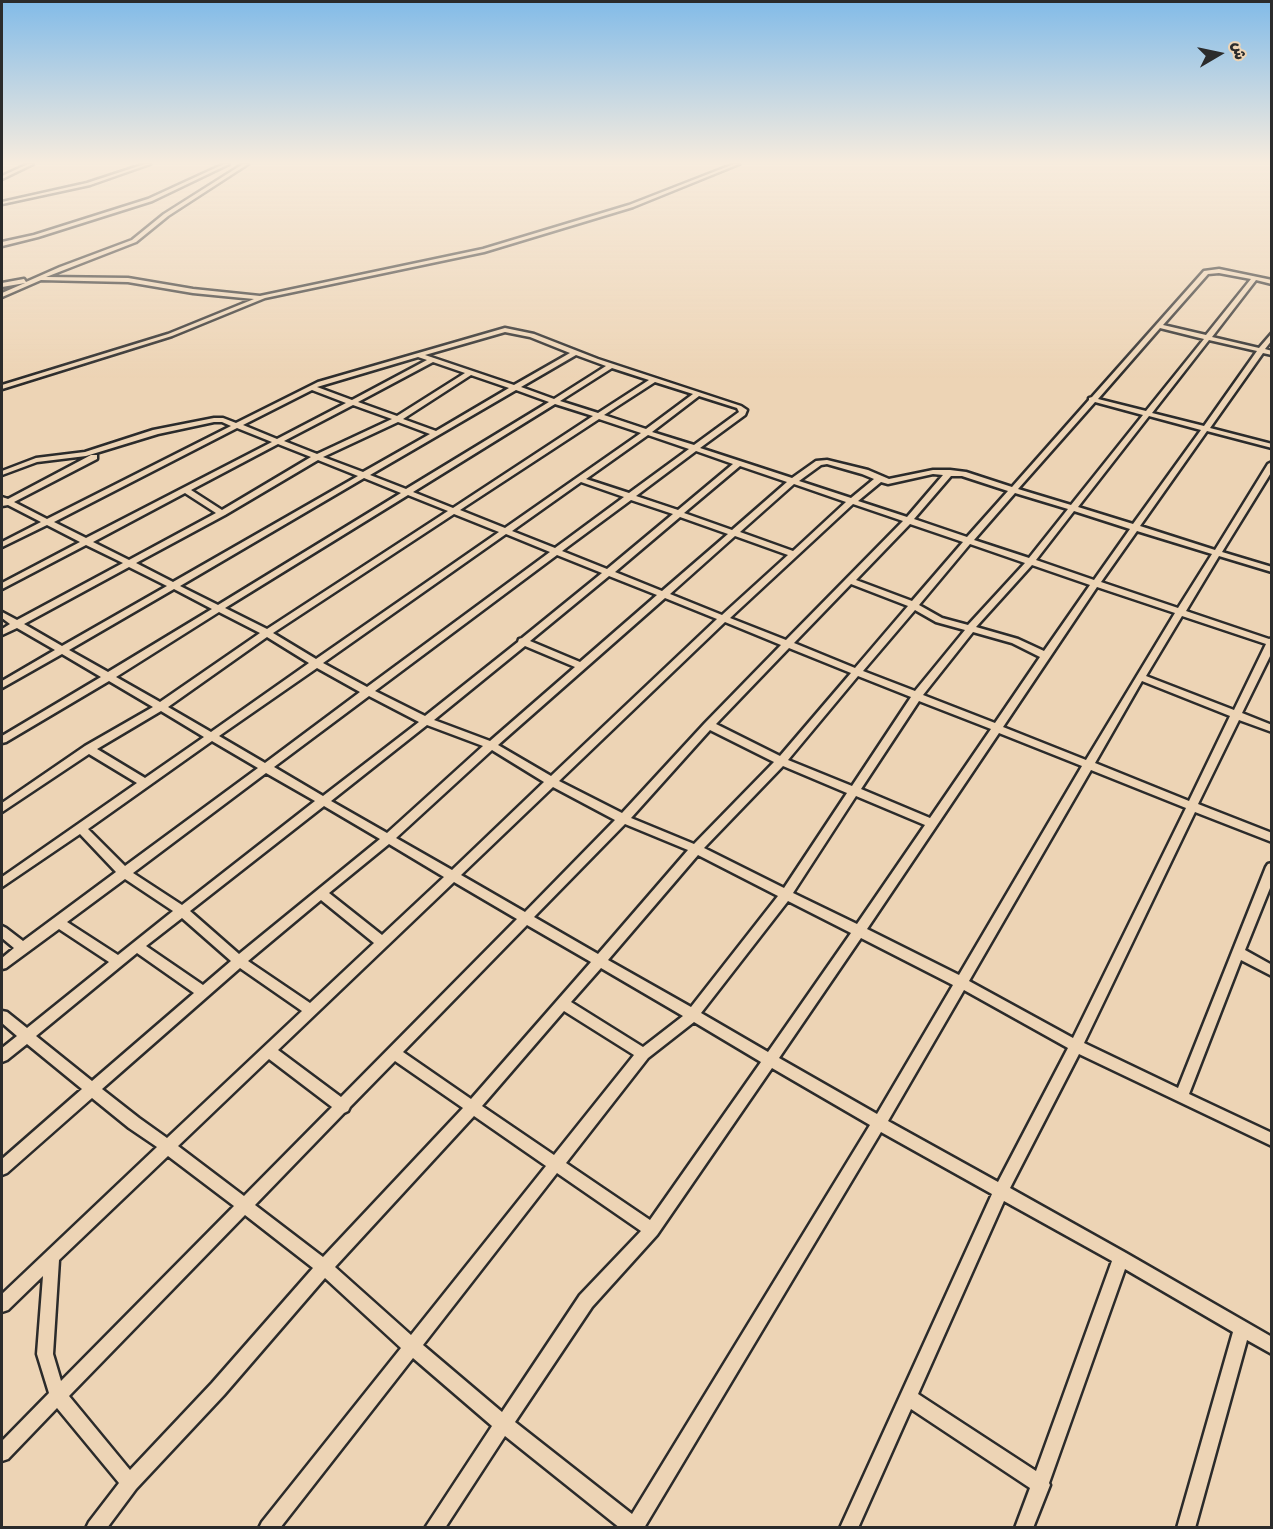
<!DOCTYPE html>
<html>
<head>
<meta charset="utf-8">
<style>
  body { margin:0 }
  #map { position:relative; width:1273px; height:1529px; overflow:hidden; background:#edd4b5; font-family:Dekko,"Playpen Sans Arabic",sans-serif }
  canvas { display:block }
  .frame { position:absolute; inset:0; border:3px solid #2b2b2b; pointer-events:none }
  .north { position:absolute; left:1189px; top:24px; width:60px; height:60px; -webkit-text-stroke:4px #edd4b5; paint-order:stroke; rotate:81deg; font-size:16px; font-weight:700; line-height:24px; text-align:center; color:#2b2b2b }
  .north::after { content:''; display:block; margin:auto; width:21px; height:27px; background:#2b2b2b; clip-path:polygon(50% 0,100% 100%,50% 72%,0 100%) }
</style>
</head>
<body>
<div id="map">
<canvas width="1273" height="1529"></canvas>
<div class="frame"></div>
<div class="north">ش</div>
</div>
<script>
const g = document.querySelector('canvas').getContext('2d');
g.lineJoin = 'round';
function stroke(path, color, width, dash) { g.strokeStyle = color; g.lineWidth = width; g.lineCap = dash ? 'butt' : 'round'; g.setLineDash(dash || []); g.stroke(path); }
function paint(path, color) { g.fillStyle = color; g.fill(path, 'evenodd'); }
const street = new Path2D(`
  M28,164H33L2,179V176Z
  M145,164H150L90,185L2,204V202L87,183Z
  M224,164H229L152,201L38,237L2,246V242L34,235L148,199Z
  M243,164H248L168,216L136,242L46,277L128,278L193,289L260,296L483,249L629,205L734,164H739L633,207L484,252L265,298L172,336L2,389V385L168,334L254,299L193,293L128,282L41,280L2,297V293L25,283L2,287V283L24,279L26,282L60,267L132,240L164,214Z
  M1219,269L1272,280V284L1256,280L1212,337L1259,348L1272,333V340L1265,349L1272,351V355L1263,353L1210,428L1272,444V448L1207,431L1140,526L1215,550L1268,464L1272,462V471L1222,552L1272,567V572L1219,556L1186,611L1269,639L1272,638V652L1242,713L1272,725V732L1239,720L1198,804L1272,833V842L1195,812L1084,1043L1178,1088L1266,867L1268,864L1272,863V883L1245,950L1272,965V976L1241,960L1189,1094L1272,1133V1146L1079,1054L1010,1188L1126,1253L1272,1337V1354L1247,1340L1195,1528H1177L1233,1332L1125,1269L1049,1483L1050,1485L1033,1528H1015L1030,1488L911,1409L858,1528H840L992,1194L881,1132L644,1528H620L505,1436L445,1528H425L492,1426L413,1358L280,1528H259L262,1522L401,1348L325,1278L224,1395L136,1489L107,1528H86L89,1522L119,1483L57,1408L8,1459L2,1461V1441L49,1393L37,1354L43,1276L8,1310L2,1312V1294L157,1147L129,1128L92,1098L7,1173L2,1175V1159L82,1089L27,1044L7,1060L2,1062V1048L17,1036L2,1023V1011L7,1012L27,1028L109,962L59,929L6,968L2,969V958L14,948L2,938V926L6,928L23,941L116,872L80,834L2,887V877L137,783L89,754L2,812V803L85,746L153,707L109,681L6,742L2,743V736L101,677L62,654L2,688V681L55,650L17,628L2,635V629L10,624L2,618V612L17,620L123,563L86,545L2,589V583L80,542L47,525L2,547V542L41,522L8,505L2,506V497L8,499L91,455H97V459L14,502L47,519L231,426L222,422H214L158,434L86,456L37,462L2,475V471L36,458L85,452L153,430L214,418H223L236,423L318,382L505,328L534,334L598,359L741,406L747,410L745,415L700,448L792,478L816,461L827,460L868,470L889,479L933,470H950L966,472L1012,487L1089,400V398L1092,397L1204,271ZM1219,273L1251,279L1206,335L1163,325L1208,274ZM1160,328L1204,339L1146,411L1098,399ZM505,332L530,337L570,353L514,385L425,355ZM1209,340L1257,351L1204,426L1152,413ZM576,355L606,366L554,399L521,387ZM418,357L427,360L352,400L317,387ZM433,362L465,373L397,416L358,402ZM612,368L649,380L598,413L560,401ZM471,375L509,388L436,431L403,419ZM655,382L693,394L646,429L604,415ZM312,390L346,403L277,439L243,425ZM516,390L549,402L406,489L370,475ZM699,396L737,408L739,412L694,445L652,432ZM1095,402L1143,415L1071,505L1018,489ZM555,404L593,416L453,508L413,492ZM353,405L392,419L317,454L284,441ZM1149,416L1201,430L1133,524L1078,507ZM599,419L641,433L505,528L460,510ZM398,422L430,434L363,472L323,457ZM237,428L272,442L86,538L54,522ZM648,435L689,449L629,493L586,479ZM278,444L311,457L222,510L191,490ZM696,451L733,464L678,510L636,496ZM318,460L358,476L173,582L136,563L225,515ZM827,464L862,474L874,479L851,498L799,481L821,465ZM740,466L787,482L732,530L684,513ZM933,474L943,475L907,517L858,501L881,482L888,484ZM951,476H962L1008,491L967,537L914,519ZM364,478L401,493L218,605L180,586ZM581,482L624,497L555,548L512,531ZM794,484L846,502L793,551L740,532ZM185,493L216,513L129,560L93,542ZM1015,493L1068,509L1029,558L974,540ZM408,495L448,511L267,629L225,608ZM631,500L673,514L607,569L562,551ZM853,504L903,521L786,640L730,618ZM1074,511L1130,529L1094,580L1036,560ZM454,514L499,532L316,659L273,633ZM680,517L728,534L662,591L615,572ZM910,524L963,542L912,601L856,580ZM1137,531L1212,554L1178,608L1101,582ZM506,534L550,552L367,687L323,663ZM735,536L788,555L722,615L670,594ZM970,544L1025,563L968,625L942,618L919,605ZM557,555L602,573L522,638L519,639L518,642L425,716L375,691ZM1032,565L1090,585L1044,651L1018,639L976,627ZM129,567L167,586L62,646L24,624ZM609,576L657,595L580,662L530,641ZM851,584L908,606L855,668L794,643ZM1097,587L1175,613L1086,760L1003,727ZM174,589L212,609L108,672L69,650ZM665,598L717,619L551,776L498,745ZM915,610L936,622L965,630L915,691L863,671ZM219,612L260,633L160,702L116,677ZM1182,616L1266,644L1234,710L1146,676ZM725,622L781,645L705,723L622,813L559,781ZM973,632L1012,643L1040,657L995,723L923,695ZM267,637L309,663L211,732L168,707ZM525,646L575,667L490,741L434,720ZM789,648L851,673L780,756L716,724ZM317,668L360,692L265,763L219,736ZM858,676L911,697L852,786L788,760ZM1142,681L1230,716L1189,801L1095,763ZM369,696L419,722L323,796L274,767ZM919,701L991,729L930,818L861,789ZM161,711L204,737L145,778L97,749ZM427,725L483,746L387,833L331,801ZM710,730L774,762L694,844L631,818ZM999,733L1082,766L959,975L867,929ZM212,741L258,768L125,866L88,829ZM492,750L544,782L452,870L396,838ZM783,766L847,793L784,888L704,848ZM1091,770L1186,808L1073,1038L969,981ZM266,773L315,801L182,905L133,873ZM553,787L615,820L525,912L461,875ZM856,796L925,825L857,924L793,893ZM324,806L380,839L239,954L190,911ZM625,824L688,850L598,954L534,917ZM389,844L444,877L382,935L329,893ZM698,855L778,896L691,1007L608,960ZM125,879L173,911L118,955L67,922ZM454,882L517,919L341,1097L278,1050ZM321,900L374,943L310,1003L248,961ZM788,901L851,933L768,1052L701,1013ZM182,918L231,961L203,985L146,946ZM527,925L591,962L471,1099L403,1052ZM861,938L953,985L877,1114L779,1058ZM137,953L194,993L92,1081L36,1036ZM240,968L302,1011L167,1138L139,1118L102,1089ZM601,968L683,1016L643,1047L571,1002ZM964,990L1068,1048L998,1182L888,1121ZM564,1011L634,1055L554,1155L482,1106ZM694,1022L761,1062L650,1220L566,1163L648,1058ZM269,1059L332,1107L244,1196L178,1146ZM395,1061L463,1108L323,1257L255,1205L344,1113L348,1111L350,1107ZM772,1068L870,1125L632,1514L515,1422L592,1307L657,1235ZM474,1116L546,1166L411,1335L335,1267ZM168,1156L234,1206L61,1381L53,1354L59,1260ZM557,1173L641,1231L580,1295L502,1412L423,1345ZM1004,1201L1112,1261L1036,1471L918,1394ZM245,1215L313,1268L212,1383L130,1470L69,1396Z`);
stroke(street, '#2b2b2b', 5);
paint(street, '#edd4b5');
const sky = g.createLinearGradient(0, 0, 0, 378);
sky.addColorStop(0, '#82bbe8');
sky.addColorStop(0.43, '#f7ecde');
sky.addColorStop(1, '#f7ecde00');
g.fillStyle = sky;
g.fillRect(0, 0, 1273, 378);
</script>
</body>
</html>
